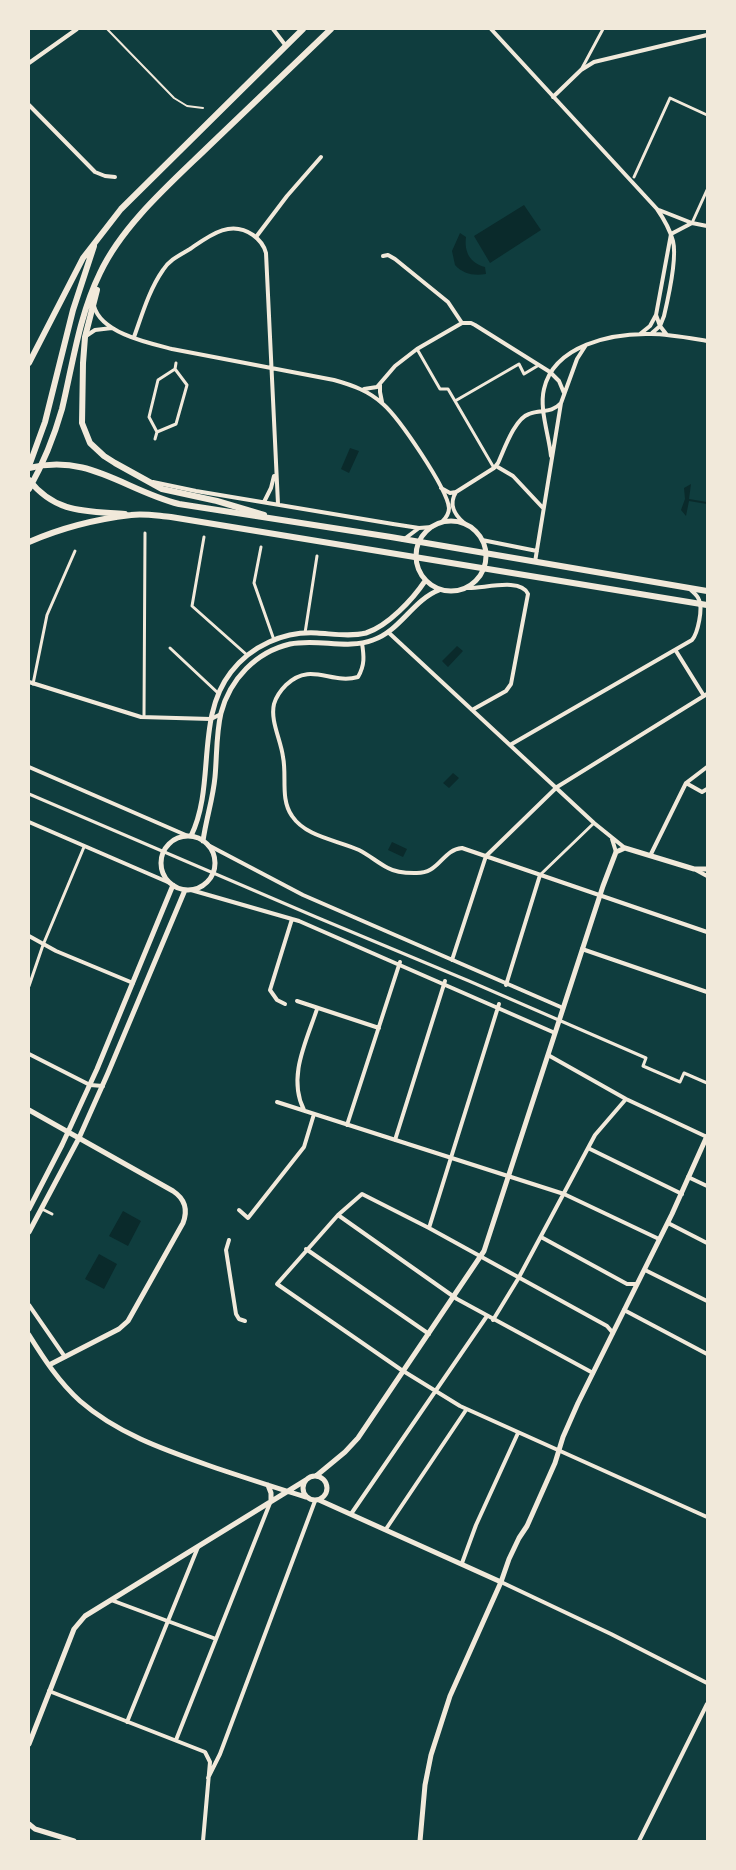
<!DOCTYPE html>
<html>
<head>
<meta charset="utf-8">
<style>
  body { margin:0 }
  #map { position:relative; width:736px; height:1870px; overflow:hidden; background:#0f3d3e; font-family:"Noto Sans",sans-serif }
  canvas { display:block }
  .frame { position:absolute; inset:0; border:30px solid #f1e9da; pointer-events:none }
</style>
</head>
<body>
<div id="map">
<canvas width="736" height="1870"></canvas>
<div class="frame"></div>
</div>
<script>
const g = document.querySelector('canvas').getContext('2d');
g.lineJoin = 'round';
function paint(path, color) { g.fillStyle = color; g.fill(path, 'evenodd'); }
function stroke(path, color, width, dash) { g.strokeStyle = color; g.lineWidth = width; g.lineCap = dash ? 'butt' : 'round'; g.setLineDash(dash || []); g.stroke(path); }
const water = new Path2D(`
  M524,205L541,230L490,263L474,236Z
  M460,233L466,237C464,252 470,263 485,267L486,274C474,276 463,274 455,265L452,251Z
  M350,448L359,451L349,473L341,469Z
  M691,484L689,499L707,502V504L689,501L686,516L681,510L685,499L684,488Z
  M457,646L463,651L448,667L442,661Z
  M453,773L459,778L449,788L443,783Z
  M392,842L407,849L403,857L388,850Z
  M123,1211L141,1221L128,1246L109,1236Z
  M99,1254L117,1264L104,1289L85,1279Z`);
const service = new Path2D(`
  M107,29L174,98L187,106L203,108`);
const pedestrian = new Path2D(`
  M581,70L603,29
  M634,177L670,98L707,115
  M692,223L707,190
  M417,349L440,389H448L455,401
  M157,432L149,417L158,380L175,369
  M155,439L157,432L176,424L187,385L175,369L176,363
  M494,468L455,401L519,364L524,374L539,365
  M204,537L192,606L247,655
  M261,547L254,583L274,640
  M305,633L317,556
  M170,648L218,693
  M33,684L47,615L75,551
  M144,717L145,533
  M29,794L316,917L469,981L646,1058L643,1066L680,1082L684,1073L707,1083
  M540,875L594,823
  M29,986L43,945L84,847
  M42,1209L52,1214`);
const minor = new Path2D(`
  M273,29L286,46
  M491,29L657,209C664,219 670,230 673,241C677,257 668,299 664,316L660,326L652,333
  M29,63L77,29
  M553,97L581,70L594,62L707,35
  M29,105L95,172L105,176L115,177
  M659,210L692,223L707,226
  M671,234L692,223
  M256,237L287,196L321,157
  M383,256L388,255L395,259L448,302L462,323
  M94,306C101,333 148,343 172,349L334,380C352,385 369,391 383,404C399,418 447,488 449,508C449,513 446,518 442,522
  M656,315L660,326L667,335
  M640,334L650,326L656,315L671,234
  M86,336L95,330L112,328
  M134,337C142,315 149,290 163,270C169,260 180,255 190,249C209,236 230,219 253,235C260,240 264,245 266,253L278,504
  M380,385V392L382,402
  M364,389L377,387L395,366L417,349L462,323H471L475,325L550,372L559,381L564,393
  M551,456C549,435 539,409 544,389C554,345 612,333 651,334C669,334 689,338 707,341
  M496,466L513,476L543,508
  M153,482L196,491L393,524L419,528L432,527
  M441,488L450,493L456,492L494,468L498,463C504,450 515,418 529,414C541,409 551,414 561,403
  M456,492C448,505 455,515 464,523
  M264,502L271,488L274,476
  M403,540L419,528
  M482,540L537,551
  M535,562L561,403L577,359L586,345
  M467,588C482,589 521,577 528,594L511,684L506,691L472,710
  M388,632L594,823L625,848
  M362,643C364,656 365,665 358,677C331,685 311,661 286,685C281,690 276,697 274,704C270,721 281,740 283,757C287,776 280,799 292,816C306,837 337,840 359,850C369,855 378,863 388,868C395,872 405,873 414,873C440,875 441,850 462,848L707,932
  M676,651L704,696
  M29,682L141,717L211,719L221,714
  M510,745L692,640C698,633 703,608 699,600C698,596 694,593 691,590
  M29,767L188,836
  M686,783L702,792L707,789
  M29,822L170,883
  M612,839L616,852
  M208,845L303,895L563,1008
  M650,856L686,783L707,767
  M696,870L707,876
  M191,890L299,921L555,1033
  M29,936L56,951L133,983
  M582,949L707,992
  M452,960L486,856L557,787L707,694
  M506,985L540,875
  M297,1001L379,1028
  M285,1004L277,1000L270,990L292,919
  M29,1054L90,1085L103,1086
  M548,1055L626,1099L707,1137
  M277,1102L564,1194L659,1239
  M304,1110C287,1077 307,1040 317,1009
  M347,1125L400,962
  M395,1140L445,981
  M588,1148L682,1194
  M688,1177L707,1186
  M239,1210L248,1218L304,1147L314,1114
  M338,1215L457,1299L593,1373
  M668,1223L707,1243
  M429,1228L499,1004
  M541,1237L627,1284H637
  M229,1240L226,1250L236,1314L239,1319L245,1321
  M306,1249L429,1334
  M645,1270L707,1301
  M29,1305L65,1357
  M624,1310L707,1354
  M493,1320L518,1279L595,1135L626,1099
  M613,1333L607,1326L429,1228L362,1194L338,1215L277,1284L400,1369L460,1406L707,1517
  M351,1514L487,1316
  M386,1529L466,1410
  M462,1563L476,1525L518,1433
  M501,1582L611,1634L707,1683
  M111,1600L216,1639
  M49,1691L205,1752L210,1762L203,1841
  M127,1722L198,1547
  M176,1740L270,1503
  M208,1778L220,1754L315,1501
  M639,1841L707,1704`);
const tertiary = new Path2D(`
  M416 556a35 35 0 1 1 70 0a35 35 0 1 1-70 0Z
  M191,836C216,785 195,718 231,672C251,646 284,631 317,633C334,634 351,637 366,633C388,626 413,599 425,581
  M161 863a27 27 0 1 1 54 0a27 27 0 1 1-54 0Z
  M203,841C206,819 213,799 215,777C217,756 216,734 221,713C230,679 256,652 290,644C318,638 347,650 373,640C400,631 413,600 439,590
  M29,1110L173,1191C185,1199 188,1210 183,1223L128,1321L119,1329L49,1365
  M29,1209L62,1145L97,1069L173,885
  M29,1232L79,1138L108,1073L185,890
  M29,1335C44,1359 59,1382 80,1401C119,1435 168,1451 216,1468C246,1478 276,1488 306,1497
  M303 1488a12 12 0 1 1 24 0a12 12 0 1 1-24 0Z
  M316,1476L345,1452L358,1438L484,1251L603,886L616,852L625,848L694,869H707
  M268,1485L271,1493V1501
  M319,1500L501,1582
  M29,1744L74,1629L85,1616L306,1480
  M29,1824L35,1829L74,1841
  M420,1841L425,1785L431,1755L450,1696L501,1582L509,1559L519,1538L527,1526L555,1463L563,1437L578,1403L672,1214L707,1136`);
const primary = new Path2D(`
  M97,290L85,337L83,363L82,423L90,443L104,456L115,463L162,489L217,501L264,515
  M29,363L83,258L121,209L303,29
  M29,466L45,422L73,310L94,246
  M29,480C56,514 86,511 125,514
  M29,489C43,464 54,437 62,409C73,363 79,316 100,273C123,224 172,182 211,144C251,106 291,67 331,29`);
const trunk = new Path2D(`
  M29,468C89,453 124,490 179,504L391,537L707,591
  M29,542C61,528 97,519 131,515C144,513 158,516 171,517L707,605`);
paint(water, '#0a2a2b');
stroke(service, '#f1e9da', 2);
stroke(pedestrian, '#f1e9da', 3);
stroke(minor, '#f1e9da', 4);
stroke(tertiary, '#f1e9da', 5);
stroke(primary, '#f1e9da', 6);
stroke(trunk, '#f1e9da', 6);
</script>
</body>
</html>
